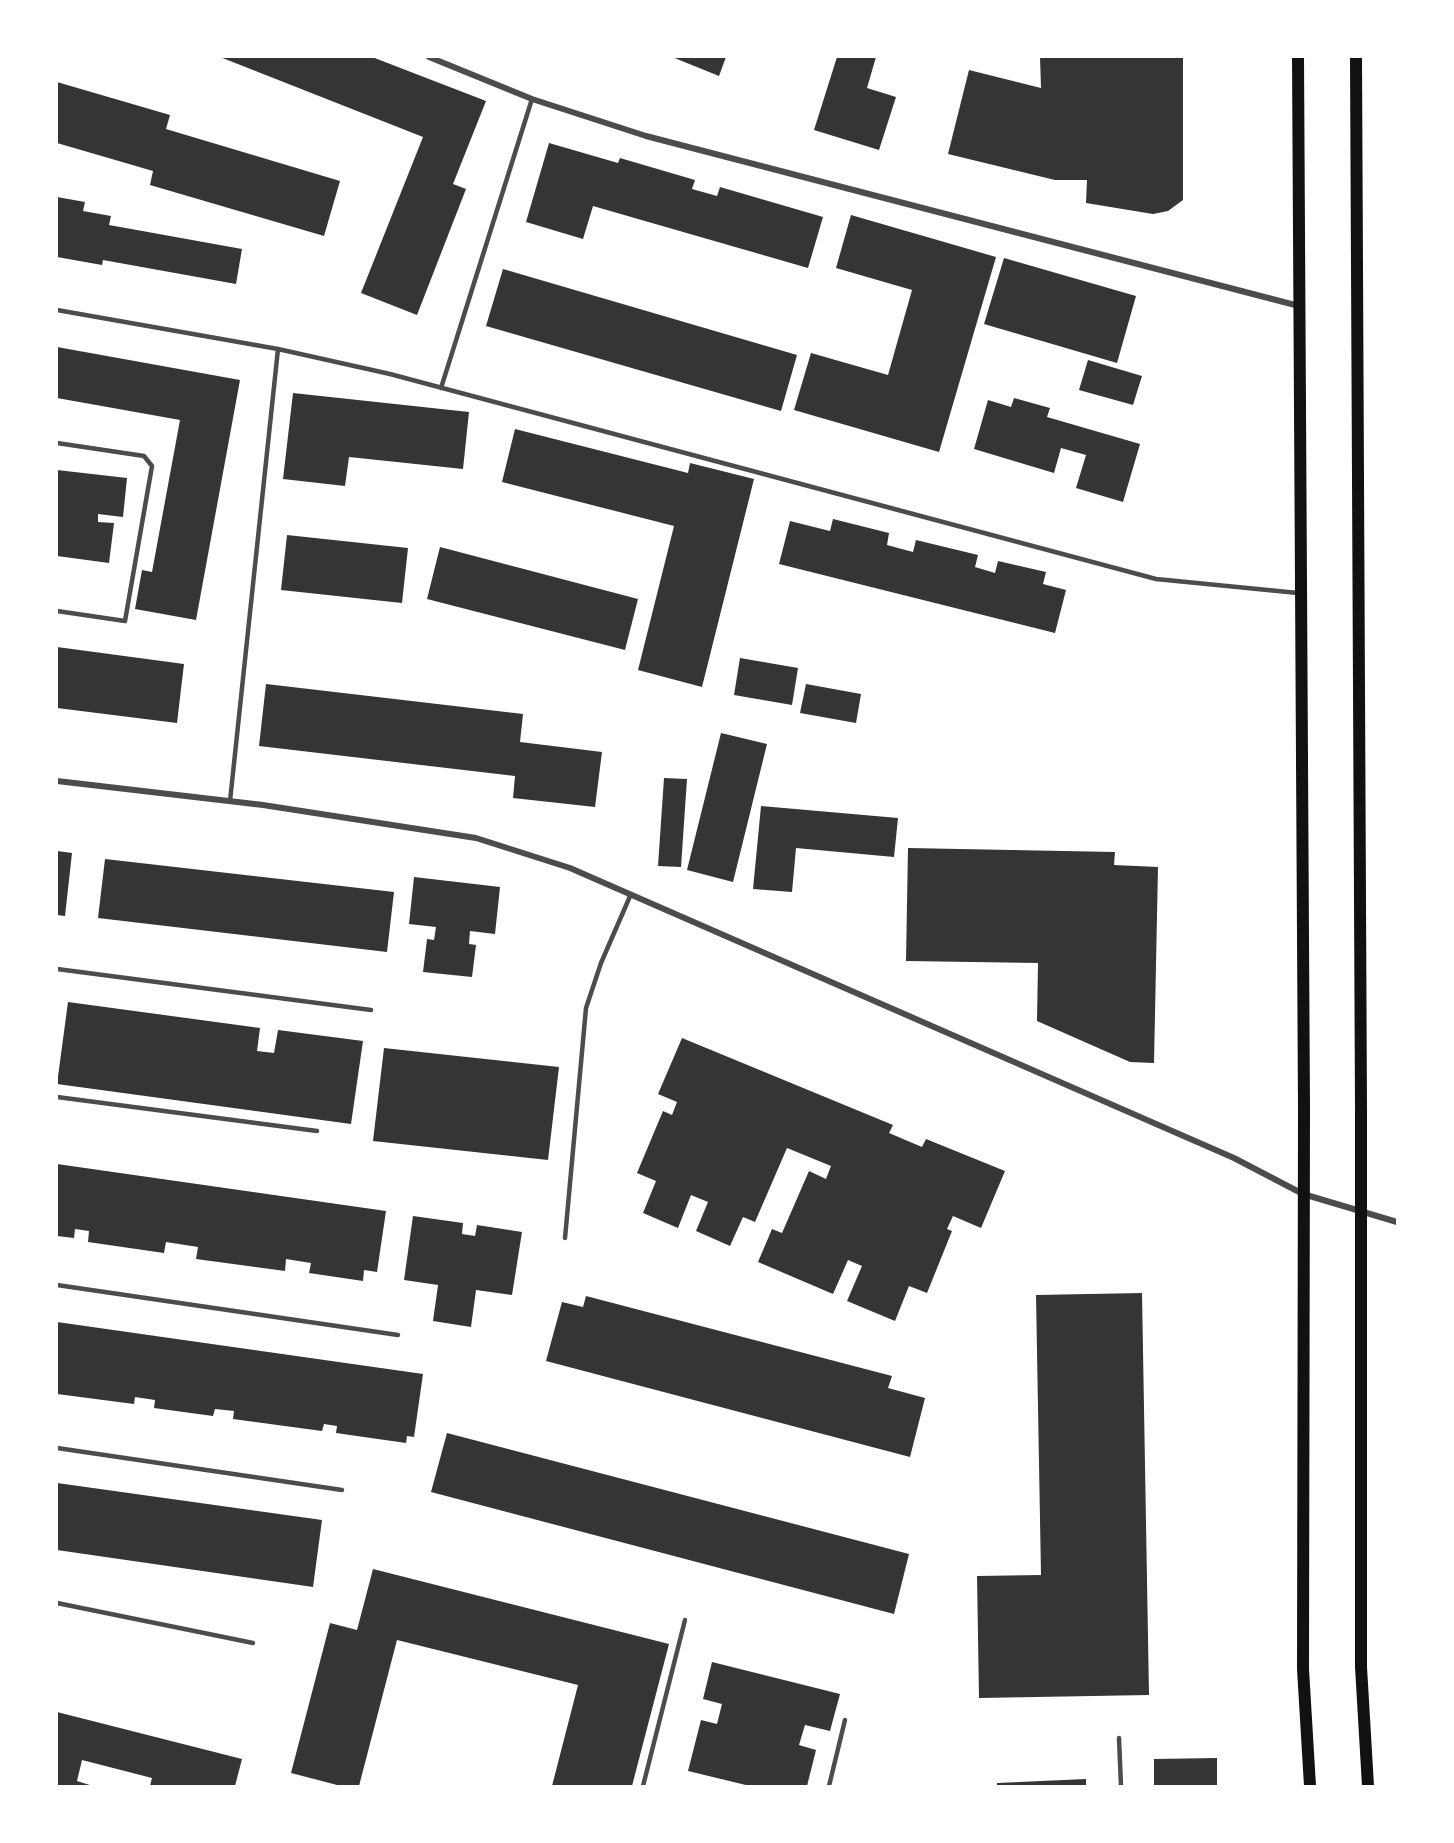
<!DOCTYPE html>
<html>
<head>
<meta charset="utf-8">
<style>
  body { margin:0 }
  #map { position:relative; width:1454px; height:1843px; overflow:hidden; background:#fff; font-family:"Alegreya Sans",sans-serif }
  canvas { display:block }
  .frame { position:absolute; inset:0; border:58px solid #fff; pointer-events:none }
</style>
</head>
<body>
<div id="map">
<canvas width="1454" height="1843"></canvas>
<div class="frame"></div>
</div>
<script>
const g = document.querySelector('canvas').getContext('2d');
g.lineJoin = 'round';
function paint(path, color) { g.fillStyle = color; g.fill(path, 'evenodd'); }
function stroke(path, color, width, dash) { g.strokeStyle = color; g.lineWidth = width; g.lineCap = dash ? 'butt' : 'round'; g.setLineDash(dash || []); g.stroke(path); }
const building = new Path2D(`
  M220,57H372L486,101L453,184L466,189L417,315L361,293L423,137Z
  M672,57H726L719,76Z
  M837,57H876L867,88L896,97L879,150L814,130Z
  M1040,57H1183V200L1168,211L1153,214L1086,203L1087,180H1055L948,154L969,70L1041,88Z
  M57,82L170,115L166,129L340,181L324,236L150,185L153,171L57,143Z
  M549,143L618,163L620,158L695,180L692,189L717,196L720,187L823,217L808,268L593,206L583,239L526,222Z
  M57,197L85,202L83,211L111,216L109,225L242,249L236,284L103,260L102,265L57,257Z
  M851,215L996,257L939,452L794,410L811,353L888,375L912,290L836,268Z
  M1004,258L1136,296L1117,363L984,324Z
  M503,269L797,355L781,411L486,326Z
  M57,347L240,380L196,620L135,609L142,570L152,572L180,420L57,398Z
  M1088,360L1142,376L1133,405L1079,390Z
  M293,393L469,412L463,469L349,457L345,486L283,479Z
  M1014,398L1050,408L1047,417L1140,444L1123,502L1076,488L1086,455L1061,448L1054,473L974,449L988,400L1011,407Z
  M515,429L688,473L690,463L754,479L702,687L638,670L674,526L502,482Z
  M57,470L127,478L123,517L98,514V522L114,523L109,563L57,556Z
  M833,519L889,533L887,545L913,552L916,540L978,555L975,567L995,573L998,561L1046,572L1043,584L1066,590L1055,633L779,564L790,521L830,531Z
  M287,535L408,548L402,603L281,590Z
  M440,547L638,599L625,650L427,599Z
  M57,647L184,664L177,723L57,708Z
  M740,658L798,668L792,705L734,695Z
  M266,684L523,714L520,742L602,752L595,807L513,798L515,776L259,746Z
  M806,684L861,694L856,723L800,713Z
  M721,733L767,744L733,882L687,870Z
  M664,778L687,779L681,867L658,866Z
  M761,806L898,818L894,857L796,848L792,892L753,889Z
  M908,848L1115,852L1114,865L1158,867L1154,1063L1130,1062L1037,1021L1038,963L906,961Z
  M57,851L72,853L65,916L57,915Z
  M105,859L394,892L387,952L98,918Z
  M414,877L500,887L495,934L470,931L469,944L476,945L472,977L423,972L427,939L434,940L436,927L409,924Z
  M68,1002L260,1028L257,1051L274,1053L278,1030L363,1041L351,1124L57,1084Z
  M682,1038L893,1125L889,1133L922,1147L926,1139L1005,1171L981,1228L953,1216L947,1229L952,1231L927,1293L909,1286L895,1321L847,1301L862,1266L848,1260L833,1294L758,1262L772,1229L782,1233L809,1171L826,1179L831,1166L787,1148L755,1222L743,1217L730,1246L696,1231L708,1202L691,1195L678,1228L643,1213L656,1181L637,1173L663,1111L672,1115L677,1102L658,1094Z
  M384,1048L559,1067L548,1160L373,1141Z
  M57,1164L386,1211L377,1272L364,1270L363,1281L309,1273L311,1263L286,1259L285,1271L196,1259L198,1247L166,1242L164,1253L88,1242L89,1231L75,1229L74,1238L57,1236Z
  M413,1216L463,1223L462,1234L475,1236L477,1225L522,1232L512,1295L476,1290L471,1327L433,1321L438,1285L404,1280Z
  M1142,1293L1149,1695L979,1698L977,1576L1041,1575L1036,1295Z
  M586,1296L892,1376L888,1388L925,1398L910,1457L546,1361L562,1302L583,1307Z
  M57,1322L423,1374L414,1437L407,1436L406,1443L336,1433L337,1426L324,1424L322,1431L233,1419L234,1411L215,1409L213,1416L154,1408L155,1400L135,1397L134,1404L57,1394Z
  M447,1433L909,1554L894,1614L431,1492Z
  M57,1483L322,1520L313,1587L57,1550Z
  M373,1569L669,1644L632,1786H552L578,1685L397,1640L359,1786H341L291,1773L330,1623L357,1630Z
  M712,1662L840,1694L830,1731L805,1725L799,1745L816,1750L807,1786H750L688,1771L701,1720L717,1724L722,1704L703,1699Z
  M57,1712L242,1759L235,1786H150L152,1778L82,1760L77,1781L93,1786H57Z
  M1217,1758V1786H1154V1759Z
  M1086,1779V1786H997V1783Z`);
const service = new Path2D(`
  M57,310L278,349L390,374L1156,579L1298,593
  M441,388L532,99
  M57,443L144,456L152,466L125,621L57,611
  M230,801L278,349
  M57,969L371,1010
  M57,1097L317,1131
  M565,1238L586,1008L601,963L631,894
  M57,1285L398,1335
  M57,1448L342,1490
  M57,1603L253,1643
  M1119,1738L1121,1786
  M643,1786L685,1620
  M829,1786L845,1720`);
const minor = new Path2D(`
  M429,57L532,99L646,136L1299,306
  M57,781L263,805L476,838L570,868L1234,1158L1303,1194L1397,1222`);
const secondary = new Path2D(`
  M1298,57L1304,1109L1303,1669L1310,1786
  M1356,57L1361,1108V1667L1368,1786`);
paint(building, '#353535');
stroke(service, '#4c4c4c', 4.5);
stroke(minor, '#4c4c4c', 6);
stroke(secondary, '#111', 12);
</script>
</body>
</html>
